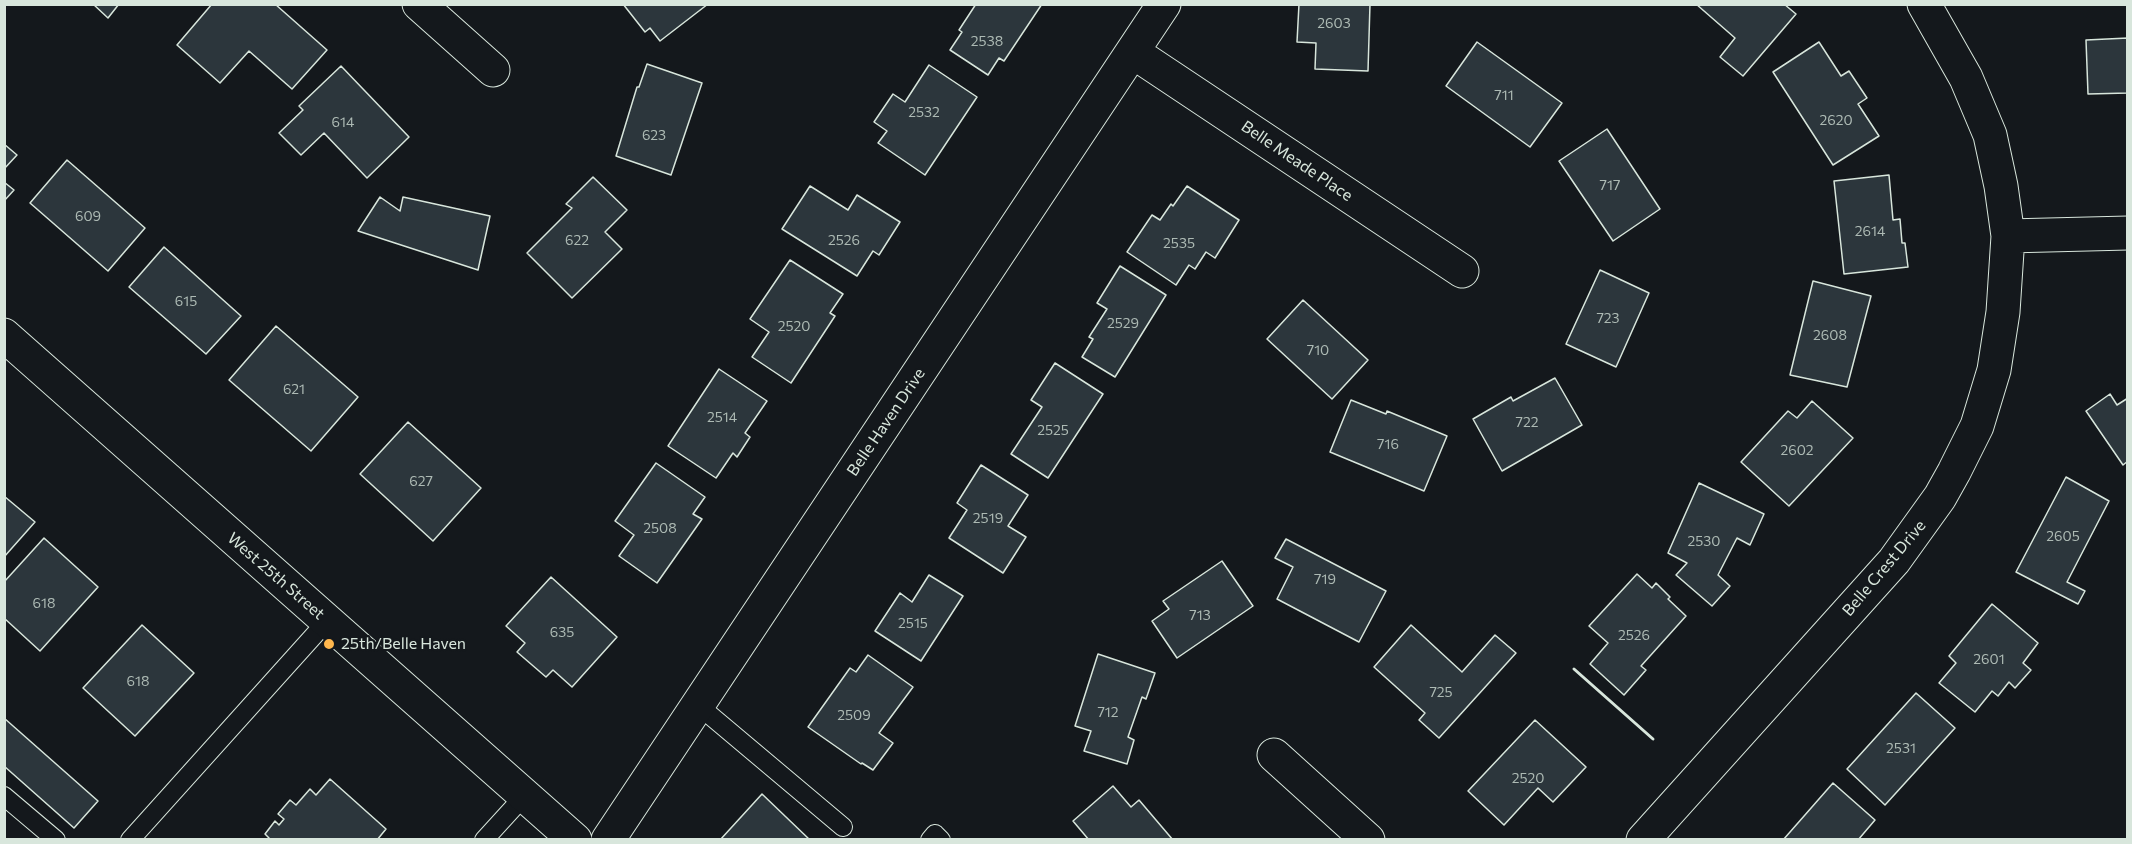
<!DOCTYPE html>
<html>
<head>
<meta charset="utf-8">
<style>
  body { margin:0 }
  #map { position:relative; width:2132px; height:844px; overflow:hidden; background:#14181c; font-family:Commissioner,sans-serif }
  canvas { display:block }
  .frame { position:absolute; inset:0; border:6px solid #d8e6dc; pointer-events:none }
</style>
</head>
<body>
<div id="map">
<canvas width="2132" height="844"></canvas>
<div class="frame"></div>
</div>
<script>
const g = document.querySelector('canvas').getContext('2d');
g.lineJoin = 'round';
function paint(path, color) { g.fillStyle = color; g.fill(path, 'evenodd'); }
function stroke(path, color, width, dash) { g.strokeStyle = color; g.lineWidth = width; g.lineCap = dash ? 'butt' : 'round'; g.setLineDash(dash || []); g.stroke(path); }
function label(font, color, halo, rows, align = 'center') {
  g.font = font + ' Commissioner,sans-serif'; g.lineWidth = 4.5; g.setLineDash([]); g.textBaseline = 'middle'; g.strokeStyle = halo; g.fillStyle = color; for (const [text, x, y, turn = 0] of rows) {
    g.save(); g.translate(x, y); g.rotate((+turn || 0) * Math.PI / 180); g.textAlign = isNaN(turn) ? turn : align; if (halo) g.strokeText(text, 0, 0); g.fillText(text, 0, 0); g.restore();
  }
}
const building = new Path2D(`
  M93,4H119L108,18Z
  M212,4H275L327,50L292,89L249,51L220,83L177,45Z
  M623,4H708L660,41L650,28L645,32Z
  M976,4H1042L1004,61L999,58L988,75L950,50L962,32L959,30Z
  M1299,4H1370L1368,71L1315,69L1316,43L1297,42Z
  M1696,4H1784L1796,14L1743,76L1720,57L1735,38Z
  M2128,38V93L2088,94L2086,40Z
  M1477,42L1562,103L1530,147L1446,86Z
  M1819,42L1841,76L1849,71L1867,98L1858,104L1879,136L1833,165L1773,72Z
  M647,64L702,83L671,175L616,156L637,87H639Z
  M929,65L977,97L925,175L878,143L887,131L874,122L893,94L905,102Z
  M341,66L409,137L367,178L324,133L301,155L279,133L303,110L299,106Z
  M1607,129L1660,209L1613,241L1559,161Z
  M4,144L17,155L4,169Z
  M67,160L145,228L108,271L30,203Z
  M1889,175L1893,220L1900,219L1902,243H1905L1908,267L1844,274L1834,181Z
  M593,177L627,210L605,232L622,249L572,298L527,253L572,208L566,204Z
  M4,182L14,190L4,201Z
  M810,186L848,210L857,195L900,222L879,255L873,251L857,276L782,229Z
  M1187,186L1239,220L1215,258L1206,252L1195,269L1189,265L1176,285L1127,252L1152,215L1160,220L1171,204L1173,206Z
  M380,197L400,211L403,197L490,216L478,270L358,231Z
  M164,247L241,316L206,354L129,287Z
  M790,260L843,294L830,313L835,316L791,383L752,357L769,332L750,319Z
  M1120,266L1166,295L1115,377L1082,357L1093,339L1089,337L1107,309L1097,303Z
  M1600,270L1649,293L1616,367L1566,344Z
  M1813,281L1871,296L1847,387L1790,375Z
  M1303,300L1368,360L1332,399L1267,339Z
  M276,326L358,397L311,451L229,380Z
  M1055,363L1103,394L1048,478L1011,454L1042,407L1031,400Z
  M719,369L767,401L745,433L750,437L737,457L733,453L716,478L668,446Z
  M1555,378L1582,425L1502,471L1473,419L1511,397L1513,401Z
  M2110,394L2117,405L2128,398V461L2123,465L2086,411Z
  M1351,400L1386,414L1387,411L1447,436L1424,491L1330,452Z
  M1812,401L1853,438L1789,506L1741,462L1788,411L1797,418Z
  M408,422L481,488L433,541L360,474Z
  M656,463L705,497L693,514L702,519L657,583L619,556L634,535L615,521Z
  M981,465L1028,495L1008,526L1026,537L1003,573L949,538L967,510L957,503Z
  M2066,477L2109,501L2067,582L2085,591L2078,604L2016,572Z
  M1699,483L1764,514L1750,545L1737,538L1718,575L1730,586L1712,606L1676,575L1687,563L1668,553Z
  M4,496L35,522L4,557Z
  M44,538L98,587L40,651L4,618V582Z
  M1286,539L1386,591L1359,642L1277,599L1293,567L1275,558Z
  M1222,561L1253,606L1177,658L1152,621L1169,609L1163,601Z
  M1637,574L1652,588L1656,583L1670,597L1668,599L1686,616L1641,666L1646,670L1624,695L1590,664L1608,643L1589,626Z
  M929,575L963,596L921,661L875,631L900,593L912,602Z
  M551,577L617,637L572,687L553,670L546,677L517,652L525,643L506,626Z
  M1992,604L2038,643L2023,663L2031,670L2015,688L2009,682L1998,696L1992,691L1975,712L1939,683L1956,663L1949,656Z
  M142,625L194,673L135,736L83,688Z
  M1411,625L1462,672L1495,635L1516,653L1439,738L1419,720L1425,713L1374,667Z
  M1098,654L1155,673L1146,699L1142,697L1128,737L1134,740L1127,764L1084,751L1091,731L1075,726Z
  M868,655L913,687L879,733L893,743L873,770L862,763L861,764L808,727L850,668L856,672Z
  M1916,693L1955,728L1885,805L1847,769Z
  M4,718L98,801L74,828L4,766Z
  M1535,720L1586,767L1553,802L1538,788L1504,825L1468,791Z
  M330,779L386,829L377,840H267L269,838L265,834L275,821L279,825L284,819L278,814L290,800L296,805L310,789L316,795Z
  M1833,783L1875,820L1858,840H1783Z
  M1113,786L1131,807L1139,800L1173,840H1089L1073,821Z
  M762,794L810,840H720Z`);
const service = new Path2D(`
  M698,705L843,827
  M4,796L56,840
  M130,840L327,621
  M484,840L525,795
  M930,840L935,834L941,840`);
const minor = new Path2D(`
  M419,4L493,70
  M1133,52L1462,271
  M2008,236L2128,233
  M4,335L575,840
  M1274,755L1368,840
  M608,840L1164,4
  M1643,840L1894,561L1940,497L1954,472L1977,426L1994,370L2003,312L2008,236L2001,186L1990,135L1966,78L1924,4`);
const wall = new Path2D(`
  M1574,669L1653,739`);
const markers = [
  [329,644,6,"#ffb74d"]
];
const numberNames = [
  ["2603",1334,23],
  ["2538",987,41],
  ["711",1504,95],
  ["2532",924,112],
  ["2620",1836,120],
  ["614",343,122],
  ["623",654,135],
  ["717",1610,185],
  ["609",88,216],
  ["2614",1870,231],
  ["622",577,240],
  ["2526",844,240],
  ["2535",1179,243],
  ["615",186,301],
  ["723",1608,318],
  ["2529",1123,323],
  ["2520",794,326],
  ["2608",1830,335],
  ["710",1318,350],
  ["621",294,389],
  ["2514",722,417],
  ["722",1527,422],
  ["2525",1053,430],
  ["716",1388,444],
  ["2602",1797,450],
  ["627",421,481],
  ["2519",988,518],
  ["2508",660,528],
  ["2605",2063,536],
  ["2530",1704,541],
  ["719",1325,579],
  ["618",44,603],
  ["713",1200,615],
  ["2515",913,623],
  ["635",562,632],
  ["2526",1634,635],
  ["2601",1989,659],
  ["618",138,681],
  ["725",1441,692],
  ["712",1108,712],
  ["2509",854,715],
  ["2531",1901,748],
  ["2520",1528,778]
];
const streetNames = [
  ["Belle Meade Place",1297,161,34],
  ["Belle Haven Drive",886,422,-56],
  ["Belle Crest Drive",1884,568,-50],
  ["West 25th Street",276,576,41]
];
const poiNames = [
  ["25th/Belle Haven",341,644]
];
paint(building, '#2c363c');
stroke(building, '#d8e6dc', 1.5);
stroke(service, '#d8e6dc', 20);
stroke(minor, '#d8e6dc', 35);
stroke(service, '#14181c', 18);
stroke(minor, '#14181c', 33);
stroke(wall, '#d8e6dc', 3);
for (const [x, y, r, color] of markers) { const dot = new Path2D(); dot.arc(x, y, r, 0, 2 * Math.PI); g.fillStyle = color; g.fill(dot); stroke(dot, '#14181c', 2); }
label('14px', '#adbab4', null, numberNames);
label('16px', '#d8e6dc', '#14181c', streetNames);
label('16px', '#d8e6dc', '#14181c', poiNames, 'left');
</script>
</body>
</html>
